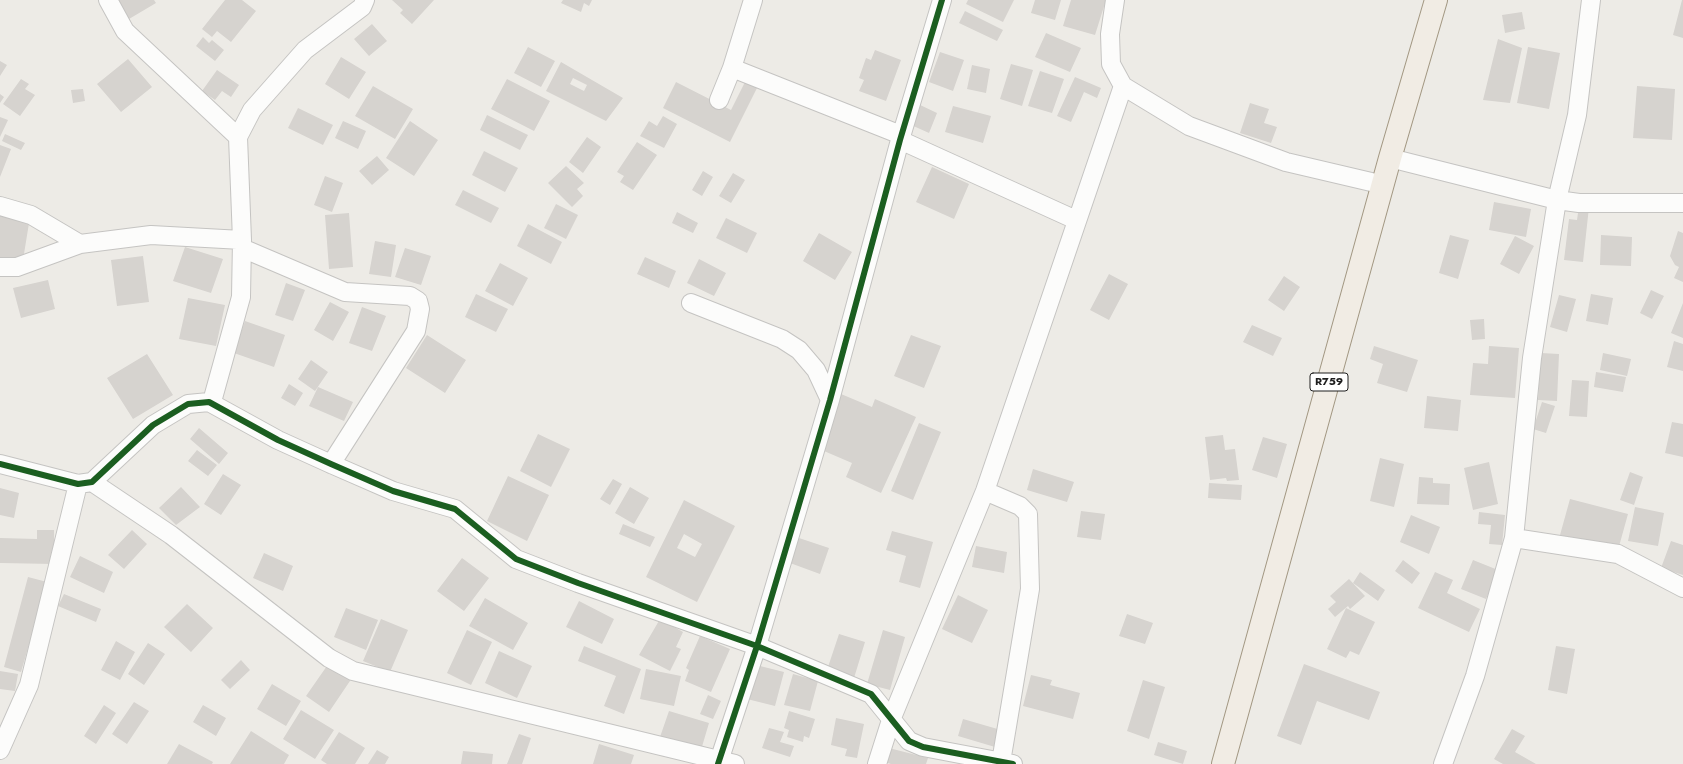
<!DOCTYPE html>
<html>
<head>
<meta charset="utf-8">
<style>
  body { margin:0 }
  canvas { display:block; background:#edebe6 }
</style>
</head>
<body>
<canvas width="1683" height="764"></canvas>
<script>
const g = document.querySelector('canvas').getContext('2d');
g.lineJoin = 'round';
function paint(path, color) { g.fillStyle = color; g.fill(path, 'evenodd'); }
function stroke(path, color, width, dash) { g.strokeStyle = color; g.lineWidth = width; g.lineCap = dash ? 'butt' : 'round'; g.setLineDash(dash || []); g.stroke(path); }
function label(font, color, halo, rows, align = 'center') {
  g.font = font + ' Jost,sans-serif'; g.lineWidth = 4; g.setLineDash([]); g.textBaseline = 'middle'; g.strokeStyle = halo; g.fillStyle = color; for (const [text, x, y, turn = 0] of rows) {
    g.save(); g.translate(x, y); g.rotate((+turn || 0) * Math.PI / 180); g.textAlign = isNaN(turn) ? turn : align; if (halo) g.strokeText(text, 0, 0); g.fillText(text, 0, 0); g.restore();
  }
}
const building = new Path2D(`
  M117,0H154L156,3L129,19Z
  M225,0H242L256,11L231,42L217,31L212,37L202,29Z
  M392,0H434L412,24L400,13L403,10Z
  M563,0H592L589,6L584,3L581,12L561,3Z
  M968,0H1014L1003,22L966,4Z
  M1035,0H1061L1055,20L1031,13Z
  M1071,0H1106L1095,35L1063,26Z
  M1682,0H1683V38L1673,35Z
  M965,11L1003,30L997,41L959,23Z
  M1522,12L1525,29L1505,33L1502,15Z
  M372,24L387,41L369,56L354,39Z
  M1046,33L1081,48L1070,72L1035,57Z
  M203,37L209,43L212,40L224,50L215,61L196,46Z
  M1498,39L1522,48L1510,103L1483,100Z
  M528,47L555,61L541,87L514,73Z
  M1528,47L1560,53L1549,109L1517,103Z
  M875,50L901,60L886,101L859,91L864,80L859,78L866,58L871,60Z
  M940,52L964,60L953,91L929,82Z
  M341,57L366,72L349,99L325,84Z
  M128,59L152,87L121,112L97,84Z
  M0,61L7,65L0,76Z
  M561,62L623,98L606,121L546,91ZM573,78L587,85L584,91L570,84Z
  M1011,64L1033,70L1022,106L1000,99Z
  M972,65L990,69L986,93L967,89Z
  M217,70L239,85L231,97L222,91L215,100L202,91Z
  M1040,71L1064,79L1052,113L1028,106Z
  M1075,77L1101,88L1097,98L1084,92L1071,122L1057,116Z
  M21,79L29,84L25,89L35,95L20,116L3,104Z
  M507,79L550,101L534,131L491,109Z
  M676,82L731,110L745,82L757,88L730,142L663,108Z
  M373,86L413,109L395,139L355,116Z
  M1637,86L1675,89L1672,140L1633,138Z
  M83,89L85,101L73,103L71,90Z
  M0,94L4,97L0,103Z
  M1250,103L1269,109L1264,123L1277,127L1271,143L1240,133Z
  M918,104L937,113L929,133L909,124Z
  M953,106L991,116L983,143L945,132Z
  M298,108L333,125L323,145L288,128Z
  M487,115L528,135L520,150L480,130Z
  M663,116L677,124L664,148L640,136L649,121L657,126Z
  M0,117L8,120L0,137Z
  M343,121L366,131L358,149L335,138Z
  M410,121L438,140L414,176L386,158Z
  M5,134L25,143L21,150L2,141Z
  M587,137L601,147L583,173L569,162Z
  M637,142L657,155L633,190L620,182L624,176L617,172Z
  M0,145L11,149L0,177Z
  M484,151L518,168L505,192L472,175Z
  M377,156L389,170L372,185L359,171Z
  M566,166L584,183L577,189L583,196L572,207L548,183Z
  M932,167L969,184L954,219L916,202Z
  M703,171L713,177L702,196L692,190Z
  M733,173L745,180L731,203L719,196Z
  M325,176L343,183L332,212L314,205Z
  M463,190L499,208L491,223L455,205Z
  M1494,202L1531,209L1526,237L1489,230Z
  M556,204L578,215L566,239L544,228Z
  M1579,206L1589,207L1583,262L1564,260L1569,219L1577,220Z
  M0,212L30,217L23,260L0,257Z
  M677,212L698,223L693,233L672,223Z
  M349,213L353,267L329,269L325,215Z
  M726,218L757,233L747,253L716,238Z
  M528,224L562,242L551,264L517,246Z
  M1678,231L1683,233V282L1674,278L1679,267L1675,265L1670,256Z
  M819,233L852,252L835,280L803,261Z
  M1450,235L1469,240L1458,279L1439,273Z
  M1601,235L1632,237L1631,266L1600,265Z
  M1515,236L1534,246L1519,274L1500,264Z
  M375,241L396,245L391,277L369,274Z
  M185,247L223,259L211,293L173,281Z
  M405,248L431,256L421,285L395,277Z
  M143,256L149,302L117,306L111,260Z
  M645,257L676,271L669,288L637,274Z
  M699,259L726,273L714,296L687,283Z
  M500,263L528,278L513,306L485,291Z
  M1109,274L1128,284L1109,320L1090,310Z
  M1284,276L1300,287L1284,311L1268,300Z
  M48,280L55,309L21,318L13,288Z
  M286,283L305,290L293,321L275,315Z
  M1651,290L1664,296L1652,319L1640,313Z
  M476,294L508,309L496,332L465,317Z
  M1591,294L1613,298L1608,325L1586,321Z
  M1559,295L1576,299L1567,332L1550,327Z
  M188,298L225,305L216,346L179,339Z
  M330,302L349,312L333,341L314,330Z
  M1683,303V338L1671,333Z
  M362,307L386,316L372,351L349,343Z
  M1484,319L1485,339L1472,340L1470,320Z
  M245,321L285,335L274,367L234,353Z
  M1252,325L1282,338L1273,356L1243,342Z
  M427,335L466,360L445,393L406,368Z
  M911,335L941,346L924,388L894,376Z
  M1674,341L1683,344V371L1667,367Z
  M1374,346L1418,360L1407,392L1377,383L1383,364L1370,359Z
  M1489,346L1519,348L1515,398L1470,395L1473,363L1488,364Z
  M1541,353L1559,354L1557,401L1538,400Z
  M1603,353L1631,359L1627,376L1600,370Z
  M147,354L173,395L133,419L107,378Z
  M311,360L328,372L315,391L298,379Z
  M1596,372L1626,377L1623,392L1594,387Z
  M1572,380L1589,381L1587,417L1569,416Z
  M289,384L303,393L295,406L281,398Z
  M318,387L353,402L344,421L309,406Z
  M841,394L872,407L875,399L916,417L881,493L846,477L852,463L817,448Z
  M1427,396L1461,400L1458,431L1424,428Z
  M1542,402L1555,406L1546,433L1533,429Z
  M1672,422L1683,424V457L1665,453Z
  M919,423L941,432L913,500L891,491Z
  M199,428L228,453L219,464L190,439Z
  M538,434L570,449L551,487L520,471Z
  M1223,435L1225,450L1235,449L1239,480L1227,481L1226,478L1210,480L1205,437Z
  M1263,437L1287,444L1277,478L1252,470Z
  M197,450L217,465L208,476L188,461Z
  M1380,458L1404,464L1394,507L1370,501Z
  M1489,462L1498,504L1473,510L1464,468Z
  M1033,469L1074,482L1067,502L1027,490Z
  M1630,472L1643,477L1634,505L1620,500Z
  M223,474L241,485L221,515L204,504Z
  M508,476L549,495L527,541L487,521Z
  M1419,477L1433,478V483L1450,484L1449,505L1417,504Z
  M613,479L622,484L610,505L600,499Z
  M1209,483L1242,485L1241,500L1208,498Z
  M181,487L200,507L176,525L159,508Z
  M630,487L649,498L634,524L615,513Z
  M0,488L19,493L14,518L0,515Z
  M1570,499L1628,514L1618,550L1560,535Z
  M684,500L735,526L697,602L646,577ZM684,534L702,544L695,557L677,548Z
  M1635,507L1664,513L1658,546L1628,541Z
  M1081,511L1105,514L1101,540L1077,537Z
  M1479,512L1505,515L1502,545L1489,544L1491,525L1478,524Z
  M1411,515L1440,527L1429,554L1400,542Z
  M623,524L655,537L650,547L619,534Z
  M37,530H54V564L0,563V538L37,539Z
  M132,530L147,544L124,569L108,555Z
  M892,531L933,542L920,588L899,582L906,556L886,550Z
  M799,538L829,548L820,574L790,563Z
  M1671,541L1683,545V575L1661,568Z
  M976,546L1007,552L1004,573L972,567Z
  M264,553L293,566L283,591L253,578Z
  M80,556L113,572L104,593L70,577Z
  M462,558L489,578L464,611L437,591Z
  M1403,560L1420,573L1412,584L1395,571Z
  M1473,560L1498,570L1486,599L1461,589Z
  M1360,572L1385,590L1378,601L1353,583Z
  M1435,572L1453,580L1447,593L1480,609L1469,632L1418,608Z
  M28,577L47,582L21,672L4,667Z
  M1349,579L1365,596L1350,609L1348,606L1335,617L1328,609L1336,602L1330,596Z
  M64,594L101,609L96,622L58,606Z
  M958,595L988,610L972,643L942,629Z
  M485,598L528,623L513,650L469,626Z
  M579,601L614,619L602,644L566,627Z
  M187,604L213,628L191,652L164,627Z
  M346,608L378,620L366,650L334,637Z
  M1346,608L1375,622L1359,655L1350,651L1346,658L1327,649Z
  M1127,614L1153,623L1145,644L1119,636Z
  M381,619L408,630L390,672L363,661Z
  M660,619L683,632L676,647L681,649L670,671L639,655Z
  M467,630L492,642L471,685L447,673Z
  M883,630L905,637L890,690L867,684Z
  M839,634L865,642L854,678L827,670Z
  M700,636L730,649L711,692L685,681L689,670L686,668Z
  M116,641L135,652L120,680L101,670Z
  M148,643L165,654L144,685L128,674Z
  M584,646L641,669L624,714L604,706L616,676L578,661Z
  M1556,646L1575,649L1567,694L1548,690Z
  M499,651L532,666L517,698L485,683Z
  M241,660L250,670L230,689L221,680Z
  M329,663L352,678L329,712L306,696Z
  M752,664L784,672L775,706L743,698Z
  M1304,664L1380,692L1369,720L1317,701L1301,745L1277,736Z
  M646,669L681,676L674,706L640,699Z
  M0,671L18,674L15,691L0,689Z
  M793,674L818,681L810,711L784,705Z
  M1031,675L1052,680L1050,685L1080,693L1073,719L1023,706Z
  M1143,680L1165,687L1149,739L1127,731Z
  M272,684L301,701L286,726L257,709Z
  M708,695L721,701L713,719L700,714Z
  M134,702L149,711L127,744L112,734Z
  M104,705L116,713L96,744L84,736Z
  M203,705L226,718L216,736L193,722Z
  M301,710L334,730L315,759L283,739Z
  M669,711L709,723L701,750L660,737Z
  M789,711L815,719L809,738L804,736L803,742L787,737L789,730L784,728Z
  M836,718L864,724L857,758L845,756L847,749L831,745Z
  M963,719L1001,730L995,747L958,736Z
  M769,728L784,732L780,742L794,746L790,757L762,748Z
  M1512,729L1525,736L1515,752L1536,764H1503L1494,759Z
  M251,731L289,755L284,764H230Z
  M339,732L365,748L355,764H327L321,760Z
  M519,734L531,738L522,764H507Z
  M1158,742L1187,751L1183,764L1154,755Z
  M179,744L213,762L212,764H167Z
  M599,744L634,755L631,764H593Z
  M885,747L928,758L926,764H891L881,761Z
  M377,750L389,757L385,764H368Z
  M463,751L493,754L492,764H461Z`);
const street = new Path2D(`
  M108,0L125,31L238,137
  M1115,0L1110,34L1111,64L1123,86L1189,126L1286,162L1384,185
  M732,68L901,135
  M719,100L732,68L753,0
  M900,140L1076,220
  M1390,158L1557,200L1579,203H1683
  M0,206L31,215L80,244
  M242,248L345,292L410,296L418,301L420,309L416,331L331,464
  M0,267H17L80,244L151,235L242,240
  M691,303L782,339L799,350L816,370L830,400
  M209,402L213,398L241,297L242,240L238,137L252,110L305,50L362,7L365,0
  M0,464L78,484L92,482L153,425L188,404L209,402L278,440L331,464L393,491L455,509L516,559L578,583L757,646L871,694L909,741L923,747L1013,764
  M92,482L171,535L329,658L353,671L735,764
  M985,491L1020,506L1028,514L1030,589L1001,762
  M1514,538L1618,554L1683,588
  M0,750L29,685L78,484
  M718,764L757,646L830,400L900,140L942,0
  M877,764L891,720L985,491L1123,86
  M1443,764L1475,676L1514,538L1532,358L1557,200L1577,115L1591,0`);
const primary = new Path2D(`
  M1223,764L1390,158L1436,0`);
const cycleway = new Path2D(`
  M0,464L78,484L92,482L153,425L188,404L209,402L278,440L331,464L393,491L455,509L516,559L578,583L757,646L871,694L909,741L923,747L1013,764
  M718,764L757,646L830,400L900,140L942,0`);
const shields = [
  [1329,382,38]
];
const shieldNames = [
  ["R759",1329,382]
];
paint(building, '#d6d3cf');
stroke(street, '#c5c4c2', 20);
stroke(primary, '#a39883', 24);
stroke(street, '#fcfcfb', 18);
stroke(primary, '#f1ece4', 22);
stroke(cycleway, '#1b5e20', 6);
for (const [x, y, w] of shields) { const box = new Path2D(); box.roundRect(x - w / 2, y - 9, w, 18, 3); g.fillStyle = '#fff'; g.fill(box); stroke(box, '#1e1e1e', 1); }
label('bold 11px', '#1e1e1e', null, shieldNames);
</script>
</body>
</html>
